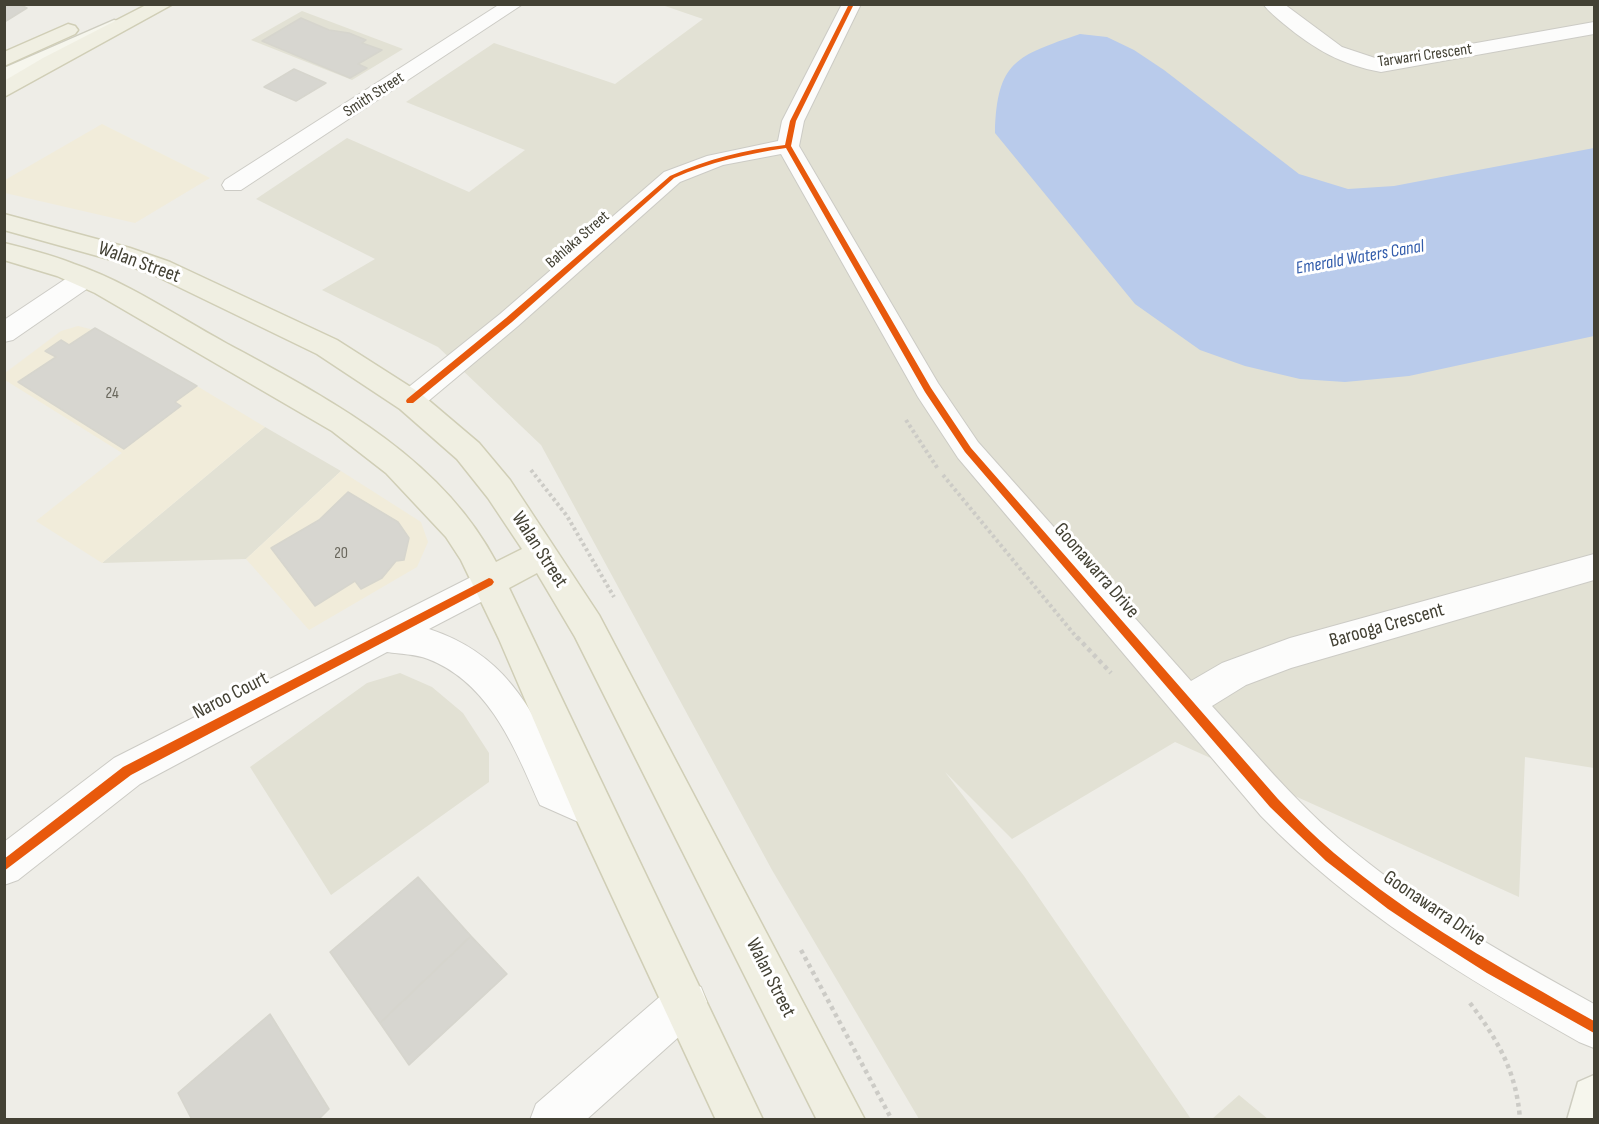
<!DOCTYPE html>
<html>
<head>
<meta charset="utf-8">
<style>
  body { margin:0 }
  #map { position:relative; width:1599px; height:1124px; overflow:hidden; background:#eeede7; font-family:"Sofia Sans Condensed",sans-serif }
  canvas { display:block }
  .frame { position:absolute; inset:0; border:6px solid #434134; pointer-events:none }
</style>
</head>
<body>
<div id="map">
<canvas width="1599" height="1124"></canvas>
<div class="frame"></div>
</div>
<script>
const g = document.querySelector('canvas').getContext('2d');
g.lineJoin = 'round';
function paint(path, color) { g.fillStyle = color; g.fill(path, 'evenodd'); }
function stroke(path, color, width, dash) { g.strokeStyle = color; g.lineWidth = width; g.lineCap = dash ? 'butt' : 'round'; g.setLineDash(dash || []); g.stroke(path); }
function label(font, color, halo, rows, align = 'center') {
  g.font = font + ' "Sofia Sans Condensed",sans-serif'; g.lineWidth = 6; g.setLineDash([]); g.textBaseline = 'middle'; g.strokeStyle = halo; g.fillStyle = color; for (const [text, x, y, turn = 0] of rows) {
    g.save(); g.translate(x, y); g.rotate((+turn || 0) * Math.PI / 180); g.textAlign = isNaN(turn) ? turn : align; if (halo) g.strokeText(text, 0, 0); g.fillText(text, 0, 0); g.restore();
  }
}
const residential = new Path2D(`
  M662,5H1594V768L1525,757L1519,897L1175,742L1012,839L945,772L1024,876L1191,1119H919L772,870L541,445L438,347L322,290L375,259L256,199L347,138L469,192L525,150L406,102L494,43L615,84L703,19Z
  M302,11L403,49L352,80L251,40Z
  M265,427L341,471L246,559L102,563Z
  M400,673L432,687L463,713L489,753V782L331,895L250,767L367,683Z
  M1239,1095L1268,1119H1212Z`);
const commercial = new Path2D(`
  M102,124L210,178L135,223L5,193V180Z
  M78,326L90,329L197,386L265,427L102,563L36,521L122,453L5,380V373L61,331Z
  M341,471L421,522L428,542L417,567L309,630L246,559Z`);
const water = new Path2D(`
  M1080,34L1107,37L1134,50L1164,70L1299,174L1348,189L1394,186L1594,148V336L1409,376L1345,382L1300,379L1245,366L1200,350L1135,304L995,133C997,61 1016,56 1080,34Z`);
const building = new Path2D(`
  M4,4H18L27,8L6,21Z
  M301,18L329,30L349,33L366,40L362,43L382,50L358,64L367,68L350,78L262,41Z
  M294,69L326,83L296,101L264,87Z
  M95,328L197,386L175,402L181,406L124,449L18,382L56,357L45,351L61,340L69,345Z
  M348,492L398,522L409,538L404,560L396,561L382,578L361,589L355,581L315,606L271,548L319,520Z
  M418,877L471,936L380,1023L330,952Z
  M471,936L507,974L409,1065L380,1023Z
  M270,1014L329,1109L318,1120H192L178,1093Z`);
const pathFar1 = new Path2D(`
  M906,420L938,469
  M531,470L567,516L614,597
  M943,475L1078,639`);
const path = new Path2D(`
  M1077,637L1111,673
  M801,950L892,1120
  M1470,1003C1498,1040 1517,1073 1520,1120`);
const street = new Path2D(`
  M500,4H523L241,190H225L222,185L225,180Z
  M842,4H861L804,121L799,146L938,383L978,442L1191,681L1222,663L1290,638L1594,554V580L1291,668L1246,685L1212,706C1253,751 1292,798 1338,838C1415,905 1506,955 1594,1004V1048L1579,1042C1464,977 1353,911 1261,816L958,458L918,397L781,154L723,165L680,182L518,326L420,408L410,411L400,408L396,401L400,394L500,314L664,172L707,156L778,141L782,121Z
  M1263,4H1284L1342,47L1381,60L1594,22V34L1381,72C1342,65 1314,49 1284,24C1277,18 1269,12 1263,4Z
  M85,270L94,272L98,278L94,284L13,340L4,342V320L76,272Z
  M489,568L500,572L505,582L500,592L429,629C508,655 532,710 566,779L605,796L611,809L605,822L592,828L540,805C515,749 490,683 428,659C415,654 400,654 387,652L140,784L18,880L4,885V842L114,758Z
  M686,981L701,987L707,1002L701,1017L586,1120H530L536,1104L671,987Z`);
const secondary = new Path2D(`
  M114,20L121,22L124,26L121,30L4,82V68Z
  M1594,1075V1120H1567L1578,1082Z`);
const primary = new Path2D(`
  M148,4H173L4,97V81L43,58Z
  M68,24L75,26L78,30L75,34L4,66V52Z
  M4,214L130,248L170,262L337,340L420,393L479,443L510,480L599,615L865,1120H817L575,637L537,573L509,588L763,1120H716L578,823L499,639L461,560L446,537L386,473L332,431L95,293L57,276L4,260V243C28,249 52,255 74,264C127,282 175,315 224,342C325,397 440,455 496,562L522,549L488,498L457,459L400,409L317,354L152,274L112,260L4,230Z`);
const cycleway = new Path2D(`
  M849,4H854L796,121L791,146L931,388L971,448L1278,799C1296,818 1314,836 1334,853C1413,920 1504,970 1594,1021V1033L1487,973L1421,931L1388,909L1326,861L1270,807L965,452L925,392L786,148C747,154 710,162 674,178L512,322L413,403H407L406,401L407,399L506,318L670,176C707,159 745,150 785,145L790,121Z
  M489,578L492,579L494,582L492,585L131,775L4,871V859L123,767Z`);
const farStreetnames = [
  ["Tarwarri Crescent",1425,56,-8],
  ["Smith Street",374,95,-33],
  ["Bahlaka Street",578,240,-41]
];
const numberNames = [
  ["24",112,394],
  ["20",341,554]
];
const farWaternames = [
  ["Emerald Waters Canal",1360,258,-10]
];
const streetNames = [
  ["Walan Street",139,263,20],
  ["Walan Street",539,550,57],
  ["Goonawarra Drive",1096,571,49],
  ["Barooga Crescent",1387,626,-16],
  ["Naroo Court",231,696,-27],
  ["Goonawarra Drive",1434,909,34],
  ["Walan Street",770,978,63]
];
paint(residential, '#e2e1d4');
paint(commercial, '#f1ecda');
paint(water, '#b9cbeb');
paint(building, '#d7d6d0');
stroke(building, '#d6d5cd', 1.5);
stroke(street, '#cccbc5', 2);
stroke(secondary, '#cecdc0', 3);
stroke(primary, '#d0ceb6', 3);
stroke(pathFar1, '#cccbc6', 4, [3, 3]);
stroke(path, '#cccbc6', 4.5, [4, 4]);
paint(street, '#fcfcfb');
paint(secondary, '#f6f6ed');
paint(primary, '#f0efe2');
paint(cycleway, '#e8590c');
label('16px', '#434134', '#fff', farStreetnames);
label('16px', '#69675c', null, numberNames);
label('italic 18px', '#325cab', '#fff', farWaternames);
label('20px', '#434134', '#fff', streetNames);
</script>
</body>
</html>
